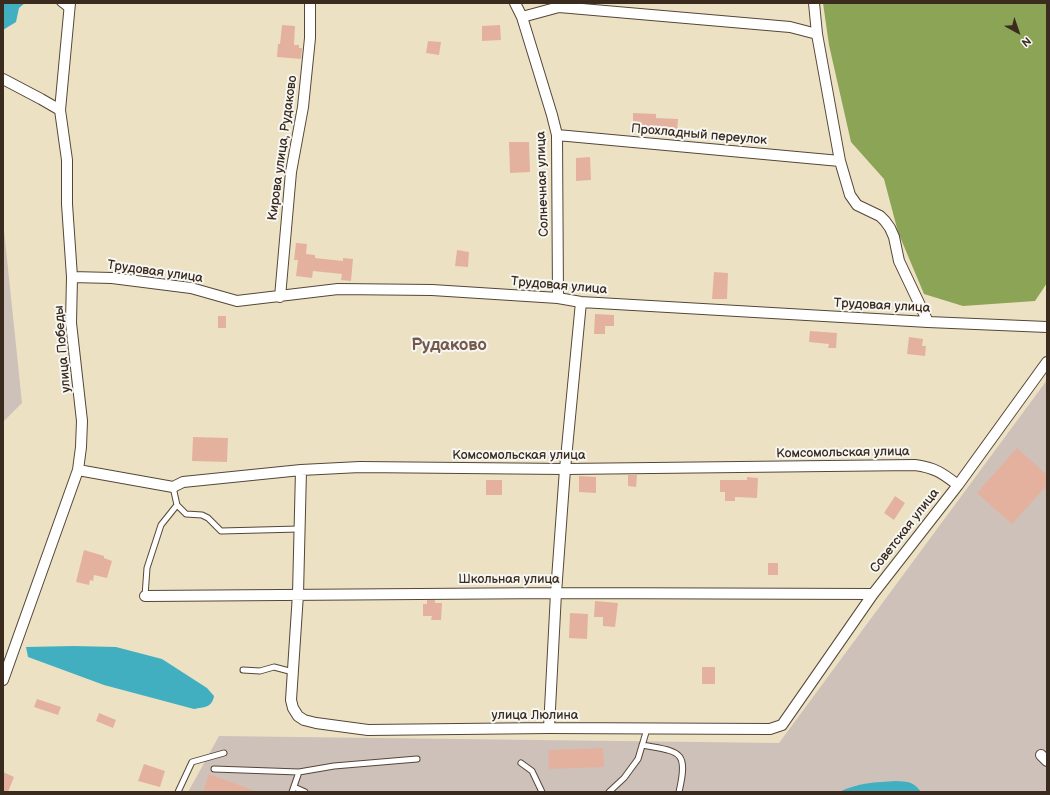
<!DOCTYPE html>
<html>
<head>
<meta charset="utf-8">
<style>
  body { margin:0 }
  #map { position:relative; width:1050px; height:795px; overflow:hidden; background:#ece2c3; font-family:"Balsamiq Sans",sans-serif }
  canvas { display:block }
  .frame { position:absolute; inset:0; border:4px solid #3b2a1e; pointer-events:none }
  .north { position:absolute; left:998px; top:12px; width:40px; height:40px; -webkit-text-stroke:3px #f6f6f2; paint-order:stroke; rotate:140deg; font-size:11px; font-weight:700; line-height:16px; text-align:center; color:#3b2a1e }
  .north::after { content:''; display:block; margin:auto; width:14px; height:18px; background:#3b2a1e; clip-path:polygon(50% 0,100% 100%,50% 72%,0 100%) }
</style>
</head>
<body>
<div id="map">
<canvas width="1050" height="795"></canvas>
<div class="frame"></div>
<div class="north">N</div>
</div>
<script>
const g = document.querySelector('canvas').getContext('2d');
g.lineJoin = 'round';
function paint(path, color) { g.fillStyle = color; g.fill(path, 'evenodd'); }
function stroke(path, color, width, dash) { g.strokeStyle = color; g.lineWidth = width; g.lineCap = dash ? 'butt' : 'round'; g.setLineDash(dash || []); g.stroke(path); }
function label(font, color, halo, rows, align = 'center') {
  g.font = font + ' "Balsamiq Sans",sans-serif'; g.lineWidth = 4; g.setLineDash([]); g.textBaseline = 'middle'; g.strokeStyle = halo; g.fillStyle = color; for (const [text, x, y, turn = 0] of rows) {
    g.save(); g.translate(x, y); g.rotate((+turn || 0) * Math.PI / 180); g.textAlign = isNaN(turn) ? turn : align; if (halo) g.strokeText(text, 0, 0); g.fillText(text, 0, 0); g.restore();
  }
}
const industrial = new Path2D(`
  M3,230H4L22,403L3,422Z
  M1047,380V792H188L219,736L779,743Z`);
const forest = new Path2D(`
  M823,3H1047V283L1035,301L963,306L924,294L898,232L884,179L851,142L829,45Z`);
const water = new Path2D(`
  M3,3H25L19,8L16,22L3,30Z
  M74,646L116,647L162,659L207,688L214,696C212,708 204,707 194,709L104,685L28,657L26,647Z
  M896,781C908,782 913,781 921,792H839C857,783 876,782 896,781Z`);
const building = new Path2D(`
  M282,25L295,26L294,45H299V48H302L301,59L277,57L278,44H280Z
  M500,25L501,40L482,41V26Z
  M428,41L441,42L439,55L426,53Z
  M633,113L656,114V118L678,119L677,133H667V129L633,127Z
  M509,142H529L530,172L510,173Z
  M590,157L591,180L576,181V158Z
  M296,243L307,244L306,254L315,255V258L343,261V258L353,259L351,281L341,280L342,274L313,271L312,278L296,276L298,260H294Z
  M457,250L469,252L468,267L455,266Z
  M714,272L728,273L727,299H712Z
  M595,314L614,315V326H605V334H594Z
  M218,316H226V328H218Z
  M810,331L837,333L836,348H828L829,344L809,342Z
  M909,337L923,339L922,346H926L925,356L907,354Z
  M193,437L228,438L227,462L192,461Z
  M1017,448L1047,475V485L1012,524L977,493Z
  M628,475H637L636,487L628,486Z
  M579,476L596,477V493L579,492Z
  M747,477L758,478L757,498L735,497V501H725V492H720V480H747Z
  M486,480H502V495H486Z
  M895,496L905,503L894,520L884,513Z
  M84,550L104,556V558L112,561L107,578L94,575L93,581L90,580L89,585L76,582Z
  M768,563H778V575H768Z
  M427,600H435V603H442L441,620H431L432,616H423V604H427Z
  M595,601L618,603L615,627L603,626V617H594Z
  M570,613L588,614L587,639L569,638Z
  M702,667H715V684H702Z
  M37,699L61,707L58,715L34,707Z
  M99,713L116,720L113,728L96,721Z
  M603,748L604,767L549,769L548,750Z
  M144,764L165,771L160,787L138,781Z
  M3,772L14,777L8,792H3Z
  M209,774L255,791V792H203Z`);
const lane = new Path2D(`
  M60,3L69,10
  M177,505L186,514L202,515L208,518L221,531L299,529
  M145,596L147,568L161,525L177,505L173,487
  M243,670L260,671L274,667L293,672
  M642,745C679,752 689,749 679,792
  M521,763L532,771L542,792
  M214,769L299,772L334,766L417,759
  M294,787L305,792
  M178,792L192,762L224,753
  M292,792L299,772
  M609,792L624,778L638,759L647,729`);
const street = new Path2D(`
  M515,3L522,17L552,115L557,135L558,298
  M814,3L817,34L840,161L850,195L857,205L880,216L885,221L890,228L894,237L899,261L928,322
  M522,17L559,7L790,27L817,34
  M3,79L41,99L60,110
  M557,135L840,161
  M72,277L112,278L191,288L237,301L338,289L432,290L558,298L581,302L928,322L1047,327
  M280,297L291,172L303,107L310,38V3
  M78,470L173,487L183,482L301,470L360,467L565,469L915,465C936,468 942,473 958,485
  M301,470L298,594L291,700L293,708L298,716L304,720L316,723L368,730L549,728L770,729L782,725L873,594L958,485L1047,362
  M145,596L556,593L873,594
  M3,680L78,470L81,447L82,421L71,323L72,277L67,204V160L60,110L70,3
  M549,728L556,593L565,469L581,302
  M1041,755L1047,761`);
const streetNames = [
  ["Прохладный переулок",699,135,5],
  ["Кирова улица, Рудаково",283,148,-82],
  ["Солнечная улица",543,184,-92],
  ["Трудовая улица",155,272,8],
  ["Трудовая улица",559,286,5],
  ["Трудовая улица",882,306,3],
  ["улица Победы",63,349,-95],
  ["Комсомольская улица",843,453,-1],
  ["Комсомольская улица",519,456],
  ["Советская улица",905,531,-52],
  ["Школьная улица",509,580],
  ["улица Люлина",535,716]
];
const districtNames = [
  ["Рудаково",449,346]
];
paint(industrial, '#cec1ba');
paint(forest, '#8ba455');
paint(water, '#42afc0');
paint(building, '#e5b19f');
stroke(lane, '#564637', 7);
stroke(street, '#564637', 12);
stroke(lane, '#fff', 5);
stroke(street, '#fff', 10);
label('13px', '#3b2a1e', '#f6f6f2', streetNames);
label('bold 17px', '#76594b', '#f6f6f2', districtNames);
</script>
</body>
</html>
